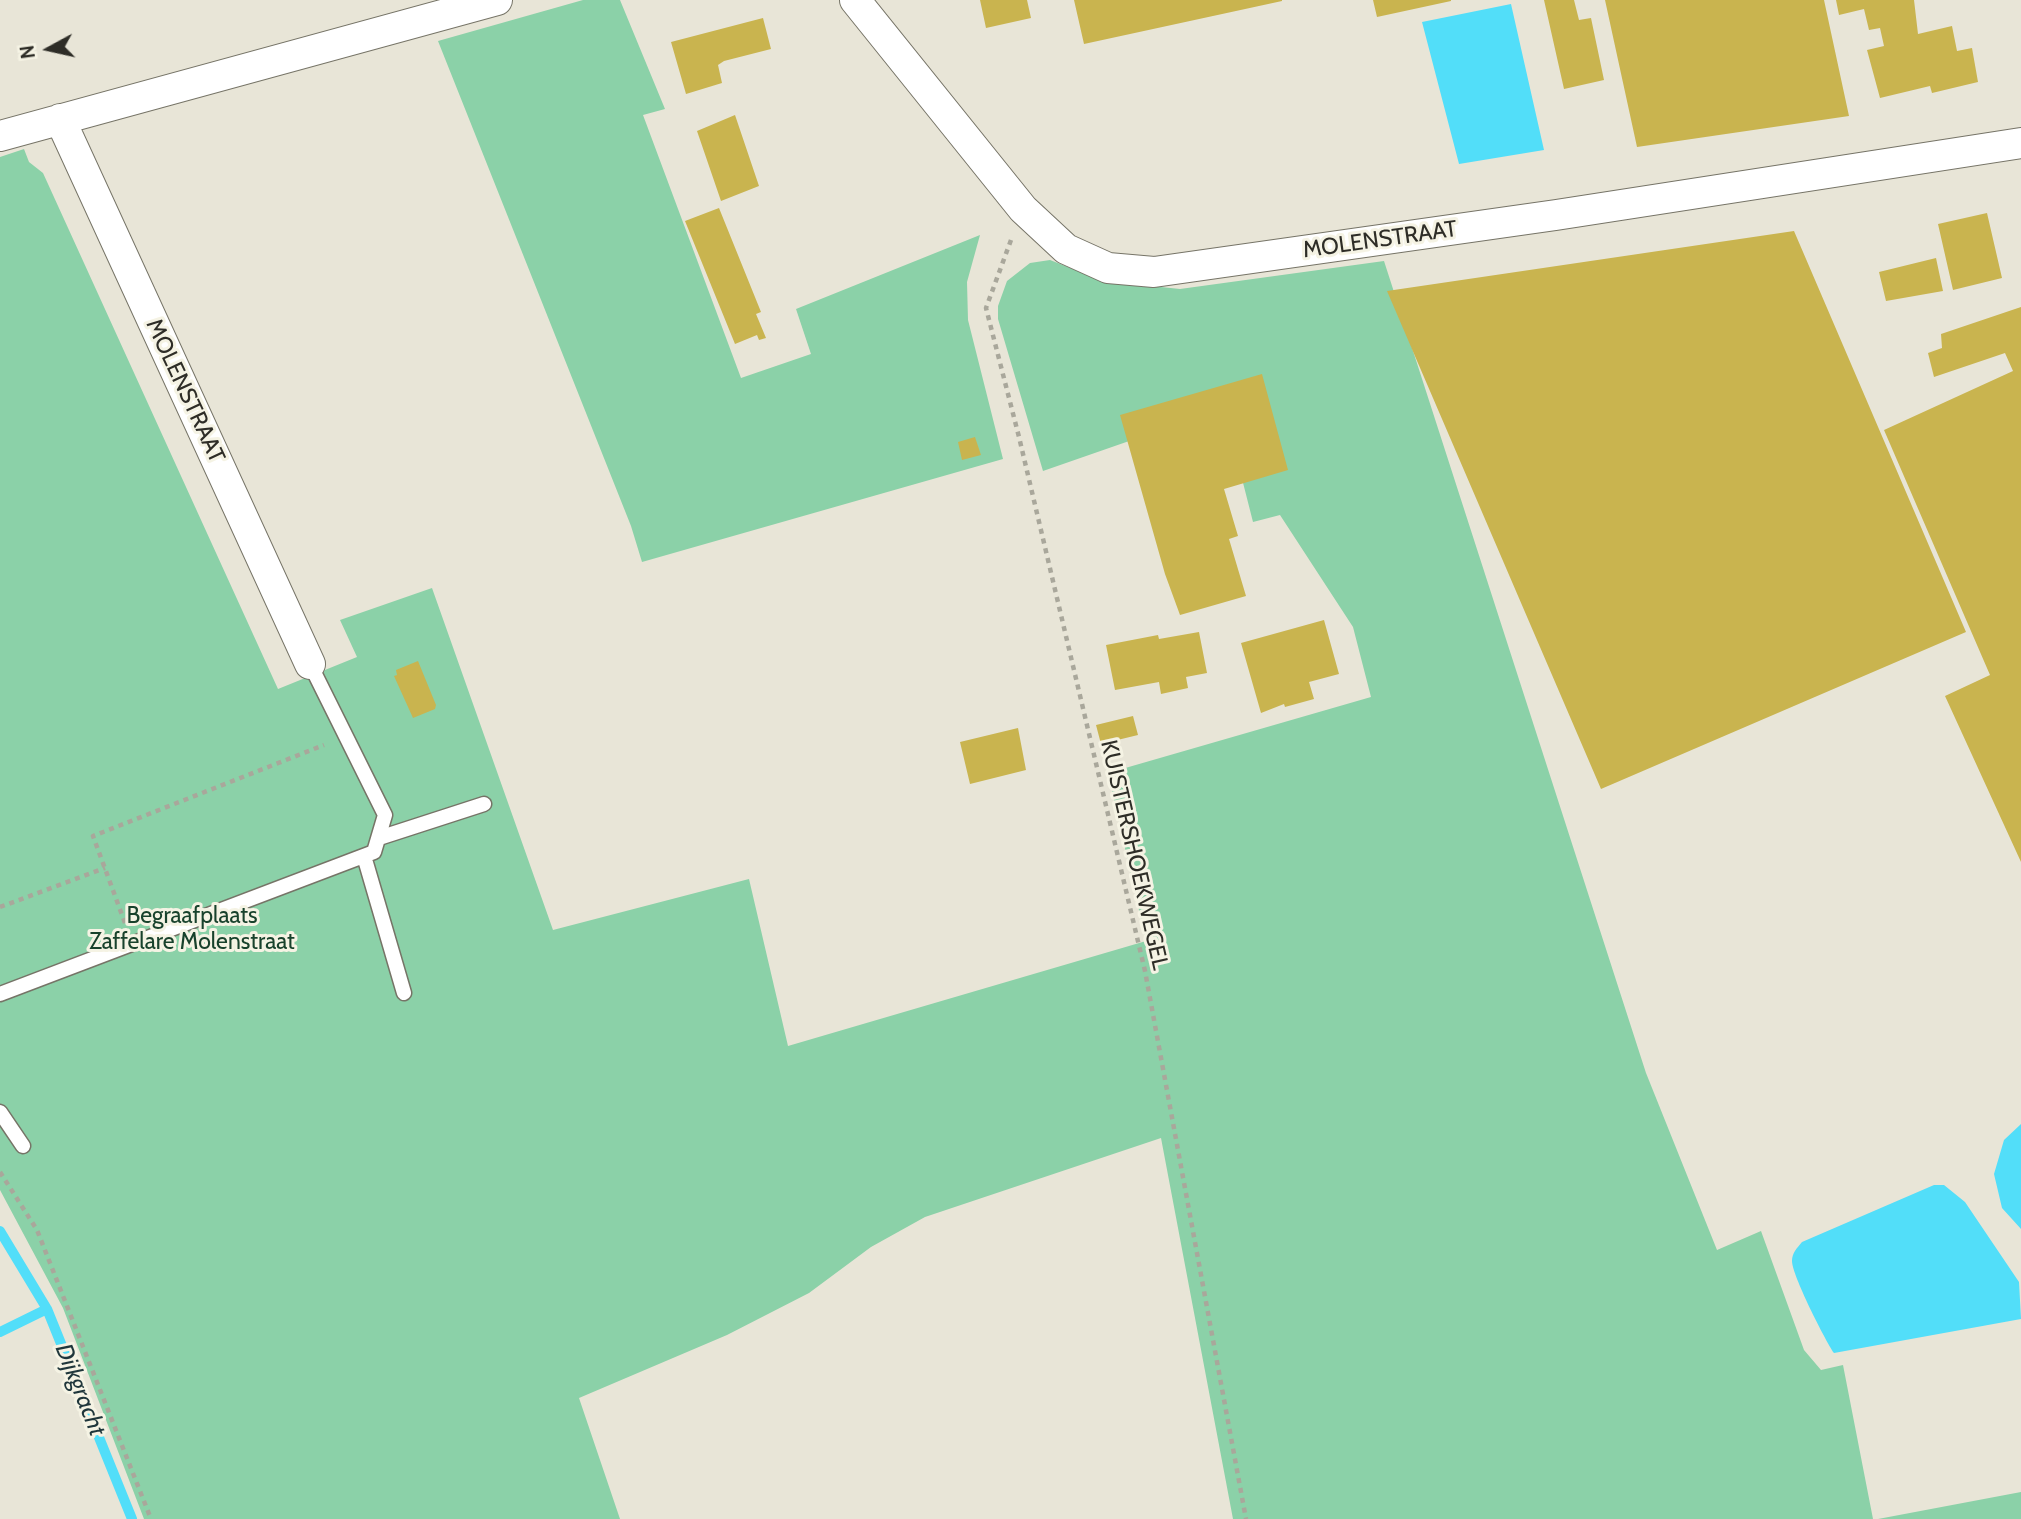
<!DOCTYPE html>
<html>
<head>
<meta charset="utf-8">
<style>
  body { margin:0 }
  #map { position:relative; width:2021px; height:1519px; overflow:hidden; background:#e8e5d7; font-family:Cabin,sans-serif }
  canvas { display:block }
  .north { position:absolute; left:14px; top:14px; width:70px; height:70px; -webkit-text-stroke:5px #f5f3e4; paint-order:stroke; rotate:262deg; font-size:19px; font-weight:700; line-height:28px; text-align:center; color:#2e2d27 }
  .north::after { content:''; display:block; margin:auto; width:24px; height:32px; background:#2e2d27; clip-path:polygon(50% 0,100% 100%,50% 72%,0 100%) }
</style>
</head>
<body>
<div id="map">
<canvas width="2021" height="1519"></canvas>
<div class="north">N</div>
</div>
<script>
const g = document.querySelector('canvas').getContext('2d');
g.lineJoin = 'round';
function paint(path, color) { g.fillStyle = color; g.fill(path, 'evenodd'); }
function stroke(path, color, width, dash) { g.strokeStyle = color; g.lineWidth = width; g.lineCap = dash ? 'butt' : 'round'; g.setLineDash(dash || []); g.stroke(path); }
function label(font, color, halo, rows, align = 'center') {
  g.font = font + ' Cabin,sans-serif'; g.lineWidth = 6; g.setLineDash([]); g.textBaseline = 'middle'; g.strokeStyle = halo; g.fillStyle = color; for (const [text, x, y, turn = 0] of rows) {
    g.save(); g.translate(x, y); g.rotate((+turn || 0) * Math.PI / 180); g.textAlign = isNaN(turn) ? turn : align; if (halo) g.strokeText(text, 0, 0); g.fillText(text, 0, 0); g.restore();
  }
}
const green = new Path2D(`
  M583,0H620L665,109L643,115L741,378L811,354L796,309L980,235L967,282L968,320L1003,459L642,562L631,526L438,41Z
  M24,149L29,162L43,173L278,689L357,657L340,620L432,588L553,930L749,879L788,1046L1146,941L1108,773L1371,697L1353,627L1280,515L1253,522L1224,408L1043,471L998,319V306L1007,281L1030,263L1050,260L1104,281L1180,289L1384,261L1646,1073L1717,1250L1761,1231L1804,1350L1821,1370L1843,1365L1873,1519H1233L1161,1138L925,1217L871,1247L809,1293L727,1335L579,1398L620,1519H144L63,1308L0,1190V157Z
  M2021,1492V1519H1878Z`);
const water = new Path2D(`
  M1511,4L1544,150L1459,164L1422,22Z
  M2021,1124V1229L2002,1208L1994,1174L2004,1140Z
  M1934,1185H1944L1965,1202L2019,1282L2021,1319L1834,1353C1825,1340 1792,1275 1792,1261C1792,1253 1797,1248 1802,1242Z`);
const stream = new Path2D(`
  M0,1231L47,1309
  M0,1332L47,1309L132,1519`);
const building = new Path2D(`
  M980,0H1027L1031,18L986,28Z
  M1074,0H1282V1L1084,44Z
  M1373,0H1451V1L1377,17Z
  M1544,0H1574L1579,20L1591,18L1604,80L1564,89Z
  M1605,0H1824L1849,116L1637,147Z
  M1836,0H1914L1918,34L1952,26L1957,51L1972,48L1978,82L1932,93L1930,86L1880,98L1867,50L1884,46L1880,28L1869,30L1864,9L1839,15Z
  M763,18L771,49L724,61L718,65L722,83L686,94L671,42Z
  M735,115L759,186L721,201L697,131Z
  M719,208L761,312L756,314L766,338L759,340L757,335L735,344L685,221Z
  M1987,213L2002,278L1953,290L1938,224Z
  M1794,231L1966,632L1601,789L1387,291Z
  M1936,258L1943,291L1886,301L1879,272Z
  M2021,307V862L1945,696L1990,675L1884,430L2013,371L2005,353L1934,377L1928,353L1942,348L1941,334Z
  M1262,374L1288,470L1224,489L1238,536L1229,539L1246,596L1180,615L1165,574L1120,415Z
  M975,437L981,455L962,460L958,442Z
  M1324,620L1339,674L1309,682L1314,699L1285,707L1284,704L1261,713L1241,643Z
  M1199,632L1207,673L1186,677L1188,688L1161,694L1159,682L1115,690L1106,645L1158,635L1159,639Z
  M418,661L436,705L435,709L413,718L394,676L397,675L396,670Z
  M1133,716L1138,735L1101,744L1096,725Z
  M1018,728L1026,770L970,784L960,742Z`);
const path = new Path2D(`
  M1011,240L986,308L1019,437L1145,971L1246,1519
  M0,907L105,868
  M125,923L93,836L324,745
  M0,1172L37,1230L151,1519`);
const lane = new Path2D(`
  M379,838L484,804
  M364,856L404,993
  M0,994L374,852L385,815L310,664
  M0,1112L23,1146`);
const street = new Path2D(`
  M855,0L1023,209L1066,249L1108,268L1154,272L1556,215L2021,143
  M60,119L310,664
  M0,136L497,0`);
const streetNames = [
  ["MOLENSTRAAT",1380,240,-8],
  ["MOLENSTRAAT",185,391,65],
  ["KUISTERSHOEKWEGEL",1134,855,77]
];
const parkNames = [
  ["Begraafplaats",192,916],
  ["Zaffelare Molenstraat",192,942]
];
const waterNames = [
  ["Dijkgracht",80,1390,68]
];
paint(green, '#8bd1a8');
paint(water, '#52def9');
stroke(stream, '#52def9', 10);
paint(building, '#c9b44f');
stroke(lane, '#767467', 17);
stroke(street, '#767467', 32);
stroke(path, '#a9a79b', 4.5, [5, 5]);
stroke(lane, '#fff', 14);
stroke(street, '#fff', 30);
label('23px', '#2e2d27', '#f5f3e4', streetNames);
label('23px', '#18422c', '#f5f3e4', parkNames);
label('italic 24px', '#1f363b', '#f5f3e4', waterNames);
</script>
</body>
</html>
